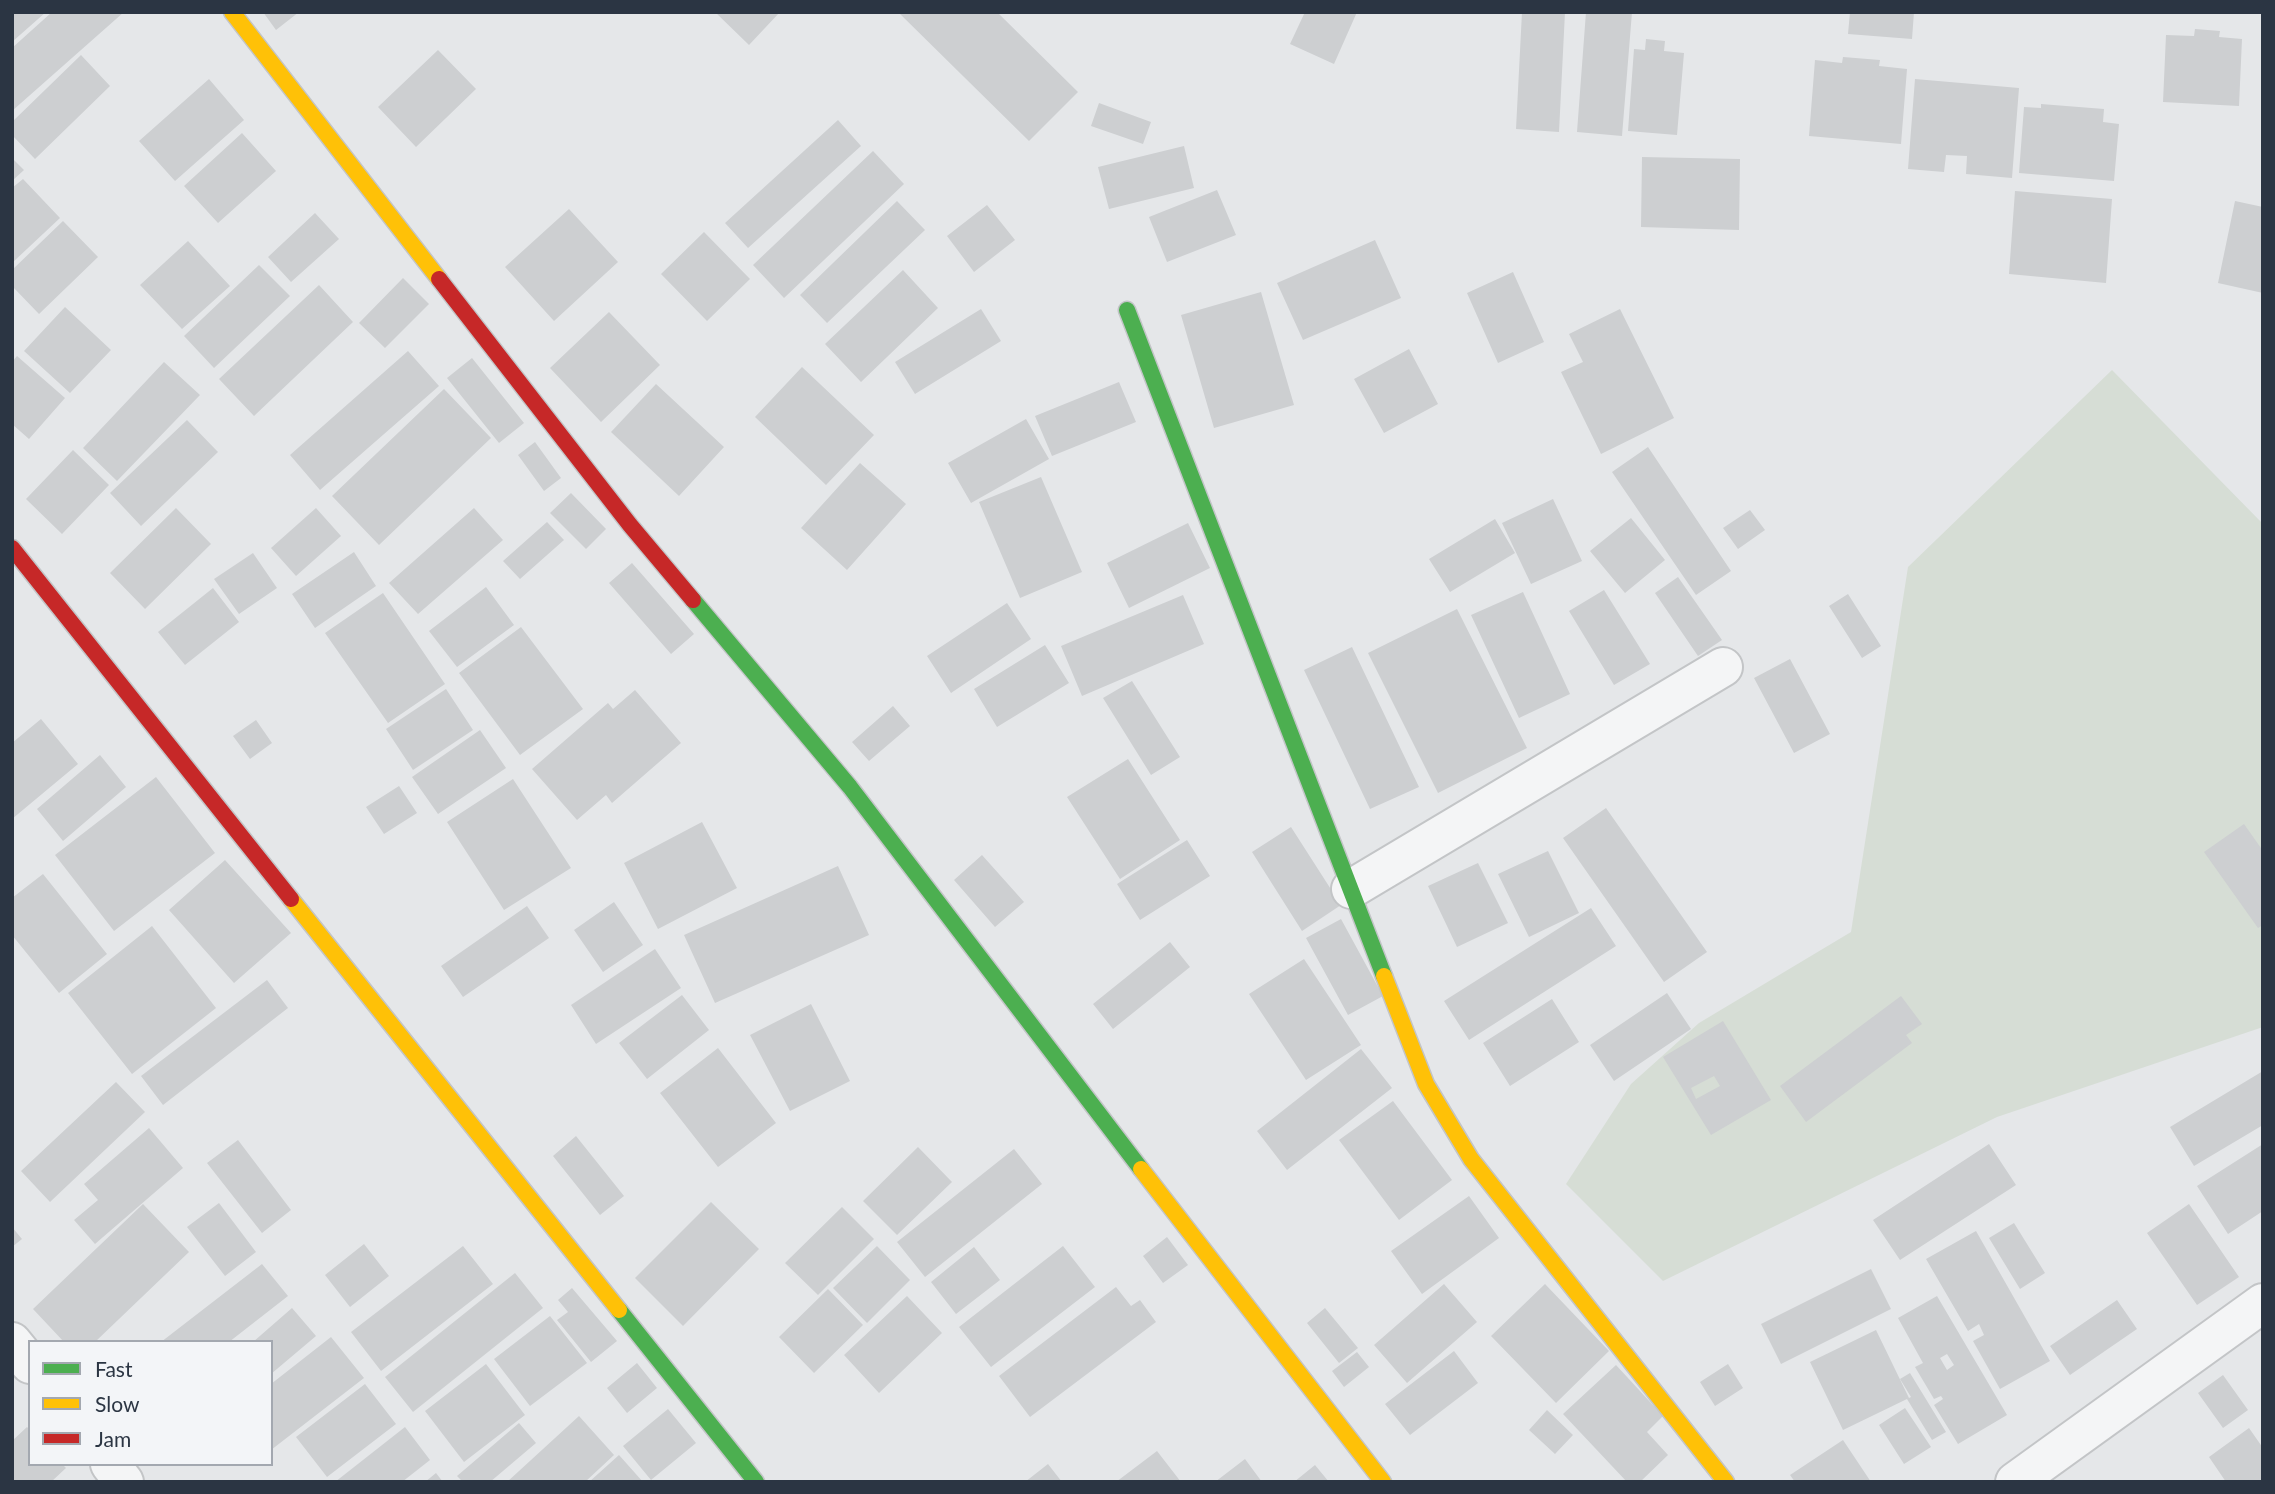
<!DOCTYPE html>
<html>
<head>
<meta charset="utf-8">
<style>
  body { margin:0 }
  #map { position:relative; width:2275px; height:1494px; overflow:hidden; background:#e5e7e9; font-family:Lato,sans-serif }
  canvas { display:block }
  .frame { position:absolute; inset:0; border:14px solid #2b3543; pointer-events:none }
  .legend { position:absolute; left:28px; top:1340px; width:245px; height:126px; box-sizing:border-box; background:#f3f5f8; border:2px solid #a3a8b0; margin:0; padding:9px 12px; list-style:none; font-size:21px; color:#2b3543 }
  .legend li { display:flex; align-items:center; gap:14px; height:35px }
  .legend b { width:35px; border:2px solid #a3a8b0 }
</style>
</head>
<body>
<div id="map">
<canvas width="2275" height="1494"></canvas>
<div class="frame"></div>
<ul class="legend">
<li><b style="height:9px;background:#4caf50"></b>Fast</li>
<li><b style="height:9px;background:#ffc107"></b>Slow</li>
<li><b style="height:9px;background:#c62828"></b>Jam</li>
</ul>
</div>
<script>
const g = document.querySelector('canvas').getContext('2d');
g.lineJoin = 'round';
function paint(path, color) { g.fillStyle = color; g.fill(path, 'evenodd'); }
function stroke(path, color, width, dash) { g.strokeStyle = color; g.lineWidth = width; g.lineCap = dash ? 'butt' : 'round'; g.setLineDash(dash || []); g.stroke(path); }
const green = new Path2D(`
  M2112,370L2263,524V1027L1997,1117L1663,1281L1566,1184L1631,1084L1699,1023L1851,932L1908,567Z`);
const building = new Path2D(`
  M12,12H46L12,42Z
  M52,12H124L12,111V48Z
  M263,12H299L276,30Z
  M715,12H780L749,45Z
  M898,12H997L1078,92L1029,141Z
  M1305,12H1357L1334,64L1290,44Z
  M1522,12H1565L1559,132L1516,129Z
  M1586,12H1632L1622,136L1577,132Z
  M1850,12H1914L1912,39L1848,34Z
  M2195,29L2220,31L2219,37L2242,39L2239,106L2163,102L2166,35L2194,36Z
  M1646,39L1665,41L1664,51L1684,53L1677,135L1628,131L1634,49L1645,50Z
  M438,50L476,89L416,147L378,107Z
  M81,55L110,86L35,159L12,135V122Z
  M1843,57L1880,60L1879,66L1907,69L1901,144L1809,136L1815,60L1842,63Z
  M209,79L244,120L175,181L139,141Z
  M1915,79L2019,88L2012,178L1966,174L1967,156L1946,155L1944,172L1908,169Z
  M1099,103L1151,122L1143,144L1091,126Z
  M2041,104L2104,109L2103,122L2119,124L2114,181L2019,173L2024,107L2041,108Z
  M838,120L861,146L748,248L725,223Z
  M242,133L276,171L218,223L184,186Z
  M1184,146L1194,188L1109,209L1098,167Z
  M873,151L904,184L784,298L753,265Z
  M1642,157L1740,159L1739,230L1641,227Z
  M12,158L24,170L12,181Z
  M23,179L60,218L12,263V188Z
  M1217,190L1236,235L1167,262L1149,217Z
  M2015,191L2112,199L2106,283L2009,274Z
  M897,201L925,230L827,323L800,295Z
  M2235,201L2263,207V293L2218,283Z
  M987,205L1015,240L974,272L947,236Z
  M569,209L618,262L554,321L505,267Z
  M315,213L339,239L291,282L268,257Z
  M63,221L98,257L39,314L12,286V270Z
  M704,232L750,279L707,321L661,274Z
  M1375,240L1401,298L1303,340L1277,283Z
  M188,241L230,286L182,329L140,285Z
  M259,265L290,296L214,368L184,336Z
  M903,270L938,308L861,382L825,344Z
  M1513,272L1544,342L1498,363L1467,293Z
  M403,278L429,304L385,348L359,323Z
  M319,285L353,322L254,416L219,379Z
  M1261,292L1294,405L1214,428L1181,315Z
  M65,307L111,350L70,393L24,351Z
  M981,309L1001,341L915,394L895,362Z
  M1620,309L1674,418L1601,454L1561,372L1583,362L1569,334Z
  M609,312L660,365L601,422L550,368Z
  M1409,349L1438,404L1384,433L1354,379Z
  M408,351L439,386L320,490L290,455Z
  M17,356L65,398L29,439L12,424V362Z
  M472,358L524,423L499,443L447,378Z
  M164,362L200,395L117,481L83,448Z
  M802,367L874,435L826,485L755,417Z
  M1119,382L1136,422L1052,456L1035,416Z
  M656,384L724,447L679,496L611,432Z
  M444,389L491,438L379,545L332,496Z
  M1026,419L1049,459L971,503L948,463Z
  M187,420L218,452L141,526L110,493Z
  M535,442L561,478L544,491L518,455Z
  M1648,447L1731,571L1696,595L1612,472Z
  M73,450L109,485L62,534L26,499Z
  M860,463L906,504L847,570L801,528Z
  M1041,477L1082,572L1020,598L979,502Z
  M571,493L606,529L586,549L550,513Z
  M1553,499L1582,561L1531,584L1502,523Z
  M176,508L211,544L145,609L110,573Z
  M316,508L341,536L296,576L271,548Z
  M474,508L503,540L418,614L389,583Z
  M1750,510L1765,530L1738,549L1723,528Z
  M1631,518L1665,560L1625,593L1590,551Z
  M1495,519L1515,553L1450,592L1429,559Z
  M547,522L564,540L520,579L503,561Z
  M1188,523L1210,568L1129,608L1107,563Z
  M354,552L376,586L315,628L292,594Z
  M253,553L277,588L239,614L214,579Z
  M632,563L694,634L671,654L609,583Z
  M1678,577L1722,640L1698,656L1655,593Z
  M486,587L514,625L457,667L429,631Z
  M213,588L239,622L185,665L158,632Z
  M1604,590L1650,664L1614,685L1569,611Z
  M1523,592L1570,694L1519,718L1471,615Z
  M383,593L445,684L388,723L325,633Z
  M1848,594L1881,646L1862,658L1829,606Z
  M1183,595L1204,644L1082,696L1061,646Z
  M1007,603L1031,639L951,693L927,656Z
  M1457,609L1527,748L1438,793L1368,653Z
  M521,627L583,709L520,755L459,673Z
  M1045,645L1069,683L997,727L974,689Z
  M1352,647L1419,787L1370,809L1304,670Z
  M1790,659L1830,734L1794,753L1754,678Z
  M1132,681L1180,757L1151,775L1103,698Z
  M446,689L473,730L413,770L386,729Z
  M635,690L681,743L612,803L606,795L577,820L532,769L608,703L613,709Z
  M893,706L910,726L869,761L852,742Z
  M41,719L78,764L12,819V743Z
  M256,720L272,743L250,759L233,736Z
  M480,730L506,768L438,814L412,777Z
  M100,755L126,787L63,841L37,809Z
  M1128,759L1180,840L1120,879L1067,797Z
  M156,777L215,853L114,931L55,855Z
  M513,779L571,868L504,910L447,822Z
  M399,786L417,813L384,834L366,807Z
  M1606,808L1707,952L1664,982L1563,838Z
  M702,822L737,888L658,929L624,863Z
  M2244,824L2263,851V925L2258,928L2204,852Z
  M1291,827L1341,905L1302,931L1252,852Z
  M1187,840L1210,876L1140,920L1117,884Z
  M1548,851L1579,913L1529,937L1498,874Z
  M982,855L1024,902L995,927L954,880Z
  M225,860L291,933L234,983L169,910Z
  M1478,863L1508,923L1457,947L1428,886Z
  M838,866L869,935L715,1003L684,935Z
  M43,874L107,954L59,993L12,935V898Z
  M614,902L643,945L603,972L574,930Z
  M527,906L549,938L463,997L441,966Z
  M1591,908L1616,946L1469,1040L1444,1001Z
  M1341,919L1383,996L1348,1015L1306,938Z
  M152,926L216,1008L132,1074L68,993Z
  M1170,942L1190,967L1113,1029L1093,1004Z
  M655,949L681,988L596,1044L571,1005Z
  M1304,959L1361,1045L1306,1080L1249,994Z
  M267,980L288,1008L163,1105L141,1076Z
  M1667,993L1691,1029L1614,1081L1590,1045Z
  M682,995L709,1030L647,1079L619,1043Z
  M1901,996L1922,1024L1906,1035L1912,1043L1806,1122L1780,1086Z
  M1552,999L1579,1042L1510,1086L1483,1043Z
  M811,1004L850,1081L790,1111L750,1035Z
  M1723,1021L1771,1100L1711,1135L1663,1057ZM1714,1076L1720,1086L1696,1099L1691,1088Z
  M718,1048L776,1123L718,1167L660,1093Z
  M1361,1049L1392,1088L1287,1170L1257,1131Z
  M2263,1071V1125L2194,1166L2170,1127Z
  M116,1082L145,1112L50,1202L21,1171Z
  M1393,1101L1452,1180L1399,1220L1339,1140Z
  M149,1128L183,1168L95,1244L74,1220L98,1200L84,1184Z
  M576,1136L624,1196L600,1215L553,1156Z
  M238,1140L291,1210L262,1233L207,1163Z
  M1989,1144L2016,1185L1900,1260L1873,1220Z
  M2263,1144V1211L2228,1234L2197,1186Z
  M918,1147L952,1182L897,1235L863,1201Z
  M1014,1149L1042,1184L925,1277L897,1242Z
  M1469,1196L1499,1238L1422,1294L1391,1251Z
  M711,1202L759,1249L683,1326L635,1278Z
  M219,1203L256,1252L225,1276L187,1227Z
  M143,1204L189,1252L95,1342H64L33,1309Z
  M2189,1204L2239,1277L2197,1305L2147,1233Z
  M842,1207L874,1239L818,1295L785,1263Z
  M2014,1223L2045,1273L2020,1289L1989,1238Z
  M12,1227L22,1239L12,1247Z
  M1976,1231L2050,1361L2000,1389L1973,1341L1984,1335L1979,1324L1968,1331L1926,1259Z
  M1167,1237L1188,1265L1163,1283L1143,1256Z
  M364,1244L389,1276L350,1307L325,1275Z
  M463,1246L493,1284L381,1371L351,1332Z
  M877,1246L910,1280L867,1323L833,1288Z
  M1063,1246L1095,1287L991,1367L959,1327Z
  M974,1247L1000,1280L956,1314L931,1282Z
  M262,1264L288,1296L229,1342H161Z
  M1871,1269L1891,1309L1781,1364L1761,1324Z
  M515,1273L543,1308L413,1412L385,1377Z
  M1444,1284L1477,1322L1407,1383L1374,1345Z
  M1545,1284L1609,1351L1556,1403L1491,1336Z
  M1116,1287L1131,1306L1140,1300L1156,1322L1030,1417L999,1376Z
  M572,1288L617,1341L591,1362L557,1320L568,1312L558,1300Z
  M828,1289L863,1325L814,1373L779,1337Z
  M907,1296L942,1333L879,1393L844,1355Z
  M1937,1296L2007,1415L1958,1444L1934,1405L1943,1399L1941,1396L1934,1399L1915,1367L1923,1363L1898,1318ZM1947,1354L1954,1365L1947,1370L1940,1358Z
  M2117,1300L2137,1329L2070,1375L2050,1346Z
  M292,1308L316,1336L271,1374V1342H253Z
  M1325,1308L1358,1348L1339,1363L1307,1323Z
  M550,1316L587,1363L530,1406L494,1359Z
  M1876,1330L1909,1398L1911,1397L1900,1379L1910,1373L1946,1432L1932,1440L1907,1399L1843,1430L1810,1362Z
  M331,1337L364,1378L271,1450V1384Z
  M1454,1351L1478,1383L1410,1435L1385,1404Z
  M1357,1352L1369,1367L1344,1387L1332,1371Z
  M637,1363L657,1388L627,1413L607,1388Z
  M486,1364L525,1415L464,1462L425,1411Z
  M1728,1364L1743,1388L1715,1406L1700,1382Z
  M1616,1365L1663,1416L1647,1432L1668,1455L1640,1482H1627L1563,1414Z
  M2223,1375L2248,1410L2223,1428L2198,1393Z
  M365,1384L396,1424L327,1477L296,1437Z
  M1905,1408L1931,1447L1904,1464L1879,1425Z
  M668,1409L696,1443L651,1480L623,1446Z
  M1547,1410L1573,1435L1555,1454L1529,1430Z
  M579,1416L614,1455L585,1482H507Z
  M519,1423L536,1443L490,1482H463L457,1476Z
  M27,1427L30,1430V1464H62L66,1468L51,1482H12V1441Z
  M405,1427L430,1460L402,1482H335Z
  M2249,1428L2263,1448V1482H2226L2209,1457Z
  M1843,1440L1871,1482H1795L1790,1475Z
  M1157,1451L1181,1482H1116Z
  M619,1455L643,1482H589Z
  M1245,1459L1262,1482H1215Z
  M1048,1464L1062,1482H1025Z
  M1315,1465L1329,1482H1294Z
  M436,1473L443,1482H425Z`);
const street = new Path2D(`
  M1351,889L1723,667
  M12,1342L30,1364
  M110,1464L124,1482
  M2015,1482L2263,1303`);
const fast = new Path2D(`
  M1127,310L1384,976
  M693,600L850,787L1141,1169
  M619,1310L756,1482`);
const slow = new Path2D(`
  M232,12L439,279
  M291,899L619,1310
  M1384,976L1426,1084L1471,1159L1726,1482
  M1141,1169L1383,1482`);
const jam = new Path2D(`
  M439,279L630,525L693,600
  M12,548L291,899`);
paint(green, '#d6ddd5');
paint(building, '#cdcfd1');
stroke(street, '#c3c5c7', 42);
stroke(fast, '#c3c5c7', 19);
stroke(slow, '#c3c5c7', 19);
stroke(jam, '#c3c5c7', 19);
stroke(street, '#f4f5f6', 38);
stroke(fast, '#4caf50', 16);
stroke(slow, '#ffc107', 16);
stroke(jam, '#c62828', 16);
</script>
</body>
</html>
